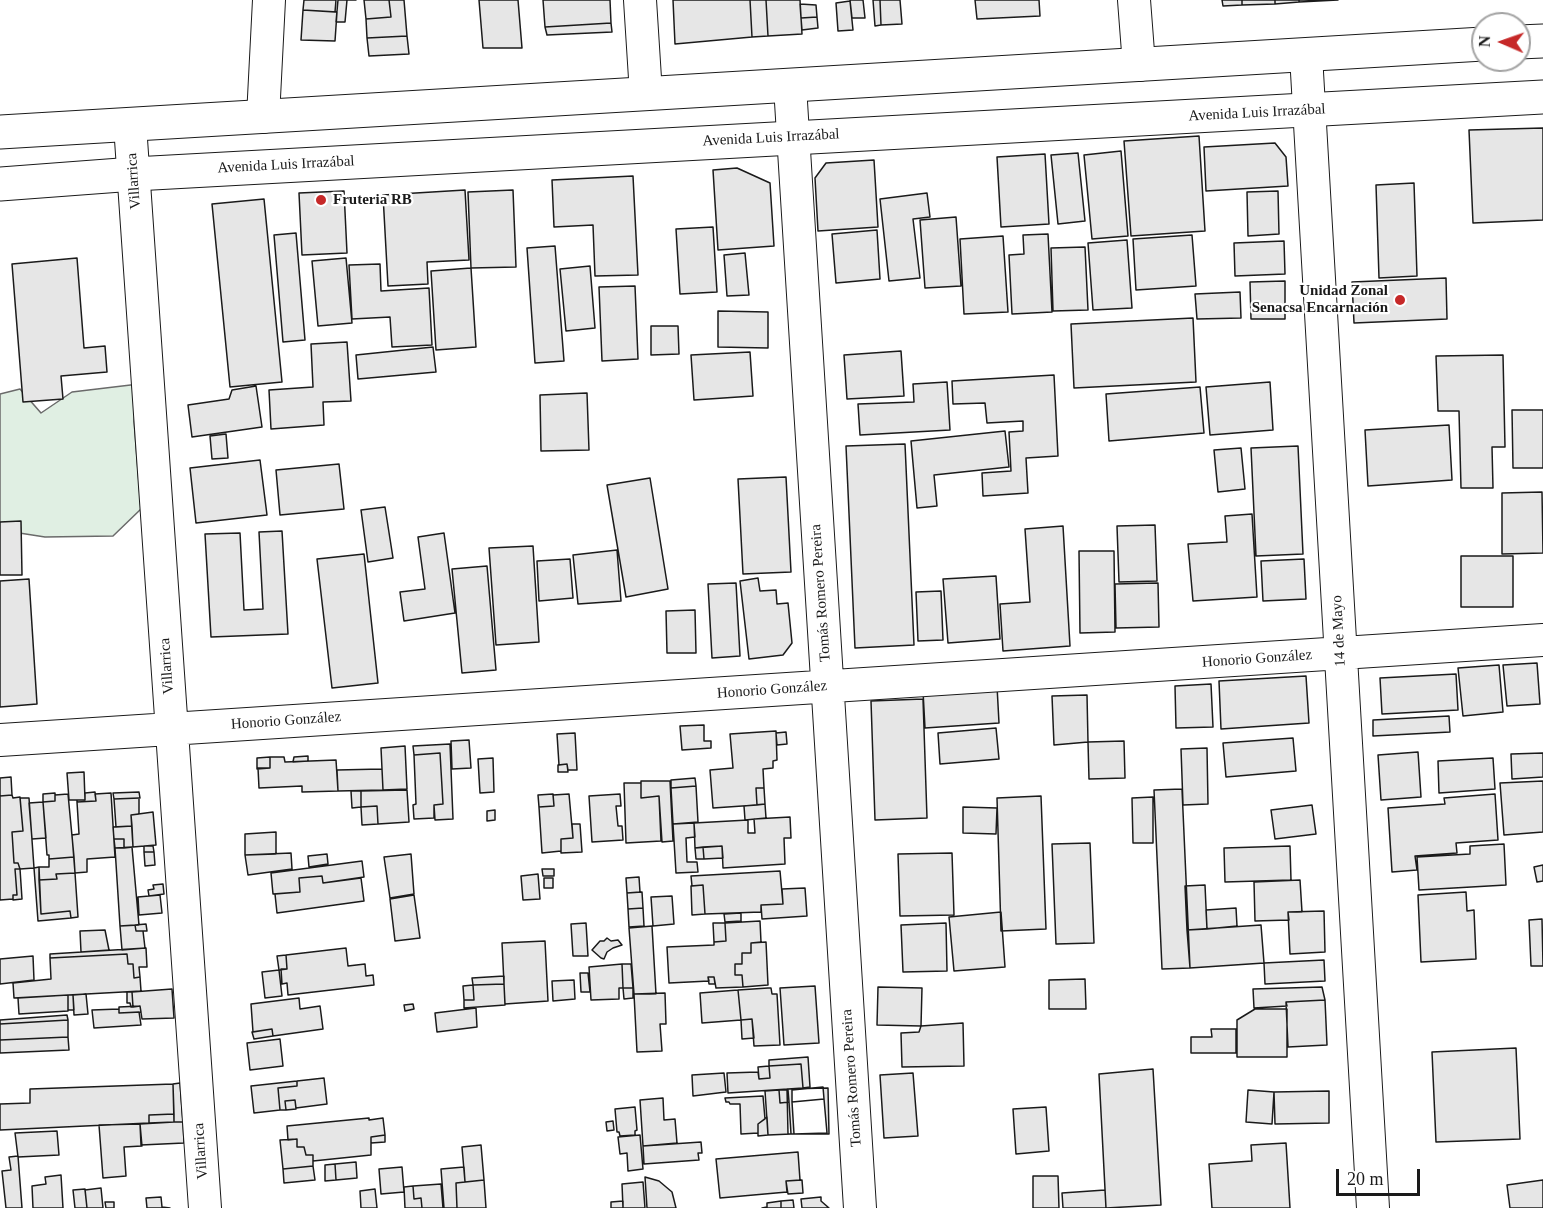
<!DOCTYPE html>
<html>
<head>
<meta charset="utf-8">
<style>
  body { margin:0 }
  #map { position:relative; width:1543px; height:1208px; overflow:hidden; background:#fff; font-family:Georgia,serif }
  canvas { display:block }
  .north { position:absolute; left:1471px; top:12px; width:60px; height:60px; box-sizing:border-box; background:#fff; border:2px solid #a3a3a3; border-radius:50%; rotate:272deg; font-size:16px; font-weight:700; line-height:24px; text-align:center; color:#1a1a1a }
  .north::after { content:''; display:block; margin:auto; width:21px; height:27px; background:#c62828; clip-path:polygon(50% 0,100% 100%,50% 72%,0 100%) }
  .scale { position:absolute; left:1336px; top:1169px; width:84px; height:27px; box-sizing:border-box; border:3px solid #1a1a1a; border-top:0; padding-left:8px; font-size:18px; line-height:21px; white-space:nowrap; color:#1a1a1a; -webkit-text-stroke:4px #fff; paint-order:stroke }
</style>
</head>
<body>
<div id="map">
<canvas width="1543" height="1208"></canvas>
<div class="north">N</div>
<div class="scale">20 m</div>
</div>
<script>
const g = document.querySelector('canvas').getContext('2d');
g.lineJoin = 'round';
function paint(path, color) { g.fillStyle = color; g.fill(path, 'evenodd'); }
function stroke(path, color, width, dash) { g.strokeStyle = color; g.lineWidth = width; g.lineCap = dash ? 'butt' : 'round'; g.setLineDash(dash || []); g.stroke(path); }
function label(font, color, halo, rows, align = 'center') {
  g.font = font + ' Georgia,serif'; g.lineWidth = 4.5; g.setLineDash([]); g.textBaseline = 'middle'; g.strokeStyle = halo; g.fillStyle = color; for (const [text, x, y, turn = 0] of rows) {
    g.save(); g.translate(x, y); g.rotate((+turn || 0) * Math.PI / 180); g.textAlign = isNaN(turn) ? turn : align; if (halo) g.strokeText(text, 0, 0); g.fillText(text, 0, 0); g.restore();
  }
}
const green = new Path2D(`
  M139,384L134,421L141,509L113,536L45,537L0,530V394L20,389L41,413L72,392Z`);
const building = new Path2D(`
  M304,0H336L335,12L303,10Z
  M338,0H356H347L345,22H336Z
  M364,0H389L391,17L366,19Z
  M389,0H404L407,36L367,38L366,19L391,17Z
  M479,0H518L522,48H483Z
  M543,0H610L611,23L545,27Z
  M673,0H750L752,37L675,44Z
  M750,0H766L768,36L752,37Z
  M766,0H800L802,34L768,36Z
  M850,0H863L865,18H852Z
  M873,0H880L881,25L875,26Z
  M880,0H900L902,24L881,25Z
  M975,0H1039L1040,16L977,19Z
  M1222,0H1242V5L1223,6Z
  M1242,0H1275V4L1242,5Z
  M1275,0H1299V2L1275,4Z
  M1299,0H1338L1299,2Z
  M850,1L853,30L838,31L836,3Z
  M800,4L816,5L817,17L801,18Z
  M303,10L337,12L335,41L301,40Z
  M817,17L818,28L802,30L801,18Z
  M611,23L612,32L547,35L545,27Z
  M407,36L409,54L369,56L367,38Z
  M1543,128V220L1473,223L1469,130Z
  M1199,136L1205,231L1131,236L1124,141Z
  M1275,143L1286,157L1288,186L1206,191L1204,147Z
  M1121,151L1128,236L1092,239L1084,155Z
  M1078,153L1085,221L1058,224L1051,155Z
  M1045,154L1049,224L1001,227L997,157Z
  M874,160L878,227L818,231L815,178L826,163Z
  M737,168L770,183L774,246L718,250L713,170Z
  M633,176L638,275L595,276L593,225L554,227L552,180Z
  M1414,183L1417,276L1379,278L1376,185Z
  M465,190L469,260L427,262L428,284L388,286L383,195Z
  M513,190L516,267L471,268L468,192Z
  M344,191L347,253L302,255L299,193Z
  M1278,191L1279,234L1248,236L1247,192Z
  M927,193L930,217L913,219L920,278L889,281L880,199Z
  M264,199L282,382L230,387L212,204Z
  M956,217L961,286L925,288L920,220Z
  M713,227L717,292L680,294L676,229Z
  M877,230L880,279L836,283L832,234Z
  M296,233L305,340L283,342L274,235Z
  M1048,234L1052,312L1012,314L1009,255L1024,254L1023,235Z
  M1192,235L1196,286L1136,290L1133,239Z
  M1003,236L1008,312L964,314L960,239Z
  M1127,240L1132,308L1093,310L1088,243Z
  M1284,241L1285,274L1235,276L1234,243Z
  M555,246L564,361L535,363L527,248Z
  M1085,247L1088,310L1053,311L1051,248Z
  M745,253L749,295L727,296L724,255Z
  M77,258L84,348L105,346L107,372L61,376L63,399L23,402L12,264Z
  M346,258L352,323L318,326L312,261Z
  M380,264L381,291L429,288L432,345L392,347L390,317L352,319L349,265Z
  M590,266L595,328L566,331L560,269Z
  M471,268L476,347L436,350L431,271Z
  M1446,278L1447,319L1354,323L1352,282Z
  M1285,281V319H1251L1250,282Z
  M635,286L638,359L602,361L599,287Z
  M1240,292L1241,318L1197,319L1195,294Z
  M718,311L768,312V348L718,347Z
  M1193,318L1196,382L1074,388L1071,324Z
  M651,326H678L679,354L651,355Z
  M347,342L351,401L323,402L324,425L271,429L269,390L313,387L311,344Z
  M433,347L436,372L358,379L356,355Z
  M901,351L904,396L847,399L844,355Z
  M750,352L753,396L694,400L691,355Z
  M1503,355L1505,447H1492L1493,488H1461L1459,411H1438L1436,356Z
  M1054,375L1058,456L1026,458L1028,493L983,496L982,473L1011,471L1009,432L1023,431V421L987,423L985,403L953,404L952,381Z
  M947,382L950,430L860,435L858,404L914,402L913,384Z
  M1270,382L1273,430L1210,435L1206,387Z
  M256,386L262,427L192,437L188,405L229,399L232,390Z
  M1200,387L1204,433L1109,441L1106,394Z
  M587,393L589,450L541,451L540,395Z
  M1512,410H1543V468H1513Z
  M1449,425L1452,480L1368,486L1365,430Z
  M1005,431L1009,467L934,475L937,506L917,508L911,441Z
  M226,434L228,458L212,459L210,436Z
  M905,444L914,645L855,648L846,446Z
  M1298,446L1303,554L1256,556L1251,448Z
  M1241,448L1245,489L1218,492L1214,450Z
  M260,460L267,515L196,523L190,468Z
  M339,464L344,509L280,515L276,470Z
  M786,477L791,572L743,574L738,479Z
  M650,478L668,589L626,597L607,485Z
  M1542,492L1543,553L1502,554V493Z
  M385,507L393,558L368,562L361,510Z
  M1252,514L1257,597L1193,601L1188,544L1227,542L1225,516Z
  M21,521L22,575H0V522Z
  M1155,525L1157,581L1119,582L1117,526Z
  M1063,526L1070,646L1003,651L1000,604L1030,602L1025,529Z
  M282,531L288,634L211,637L205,534L240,533L244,610L263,609L259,532Z
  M444,533L455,613L404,621L400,592L425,589L418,537Z
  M533,546L539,642L496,645L489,548Z
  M617,550L621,601L578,604L573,555Z
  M1079,551H1114L1115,632L1080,633Z
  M364,554L378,683L332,688L317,559Z
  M1461,556H1513V607H1461Z
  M570,559L573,598L539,601L537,561Z
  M1304,559L1306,599L1263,601L1261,561Z
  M487,566L496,670L462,673L452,569Z
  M996,576L1000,639L948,643L943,579Z
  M758,578L760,591L776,590L777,604L788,603L792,643L783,655L749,659L740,581Z
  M29,579L37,704L0,707V581Z
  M736,583L740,656L712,658L708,584Z
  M1158,583L1159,627L1116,628L1115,584Z
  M941,591L943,640L918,641L916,592Z
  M695,610L696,653H667L666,611Z
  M1537,663L1540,704L1507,706L1503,665Z
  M1499,665L1503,712L1463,716L1458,668Z
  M1456,674L1458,710L1382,714L1380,678Z
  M1306,676L1309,723L1221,729L1219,681Z
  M1211,684L1213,727L1176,728L1175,686Z
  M997,686L999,723L925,728L923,691Z
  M1087,695L1088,742L1054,745L1052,696Z
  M923,699L927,818L875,820L871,701Z
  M1449,716L1450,732L1373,736V720Z
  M704,725V741H711V748L682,750L680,726Z
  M996,728L999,759L940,764L938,733Z
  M776,731L777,760L773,761V768L763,769L764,788H756L757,805L713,808L710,770L733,768L730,734Z
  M786,732L787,744L777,745L776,733Z
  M575,733L577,770H568L567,764L559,765L557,734Z
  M1293,738L1296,771L1226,777L1223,743Z
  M469,740L471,768L452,769L451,741Z
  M1124,741L1125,778L1089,779L1088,742Z
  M450,744L453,819L435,820L434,805L443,804L440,753L414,755L413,746Z
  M405,746L407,789L383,790L381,748Z
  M1207,748L1208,804L1183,805L1181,749Z
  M1418,752L1421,797L1381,800L1378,755Z
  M440,753L443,804L434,805V818L414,819L413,805L416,804L414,755Z
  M1543,753V777L1512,779L1511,754Z
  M308,756V761L293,762L294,757Z
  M270,757V768L257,769V758Z
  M270,757H284L285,762L336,760L338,791L302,792V786L259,788L258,768H270Z
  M493,758L494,792L480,793L478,759Z
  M1493,758L1495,789L1439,793L1438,761Z
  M567,764L568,772H558V765Z
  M382,769L383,790L338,791L337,770Z
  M84,772L85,800H69L67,773Z
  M11,777L12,795L0,796V778Z
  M695,778L696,786L671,788V780Z
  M641,781H670L673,841L662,842L659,796L641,798Z
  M1543,781V832L1504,835L1500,783Z
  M624,783H641V798L659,796L661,841L626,843Z
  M696,786L698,822L673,824L671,788Z
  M756,788H764L765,804L757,805Z
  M1182,789L1190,968L1162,969L1154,790Z
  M407,790L409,822L378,824L377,806L361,807V791Z
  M351,791H361V807L352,808Z
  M95,792L96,801L77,802V800H85V793Z
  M139,792L140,798L114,799L113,793Z
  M55,793V801L43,802V794Z
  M111,793L115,857L87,859V872L75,873L72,835L79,834L77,802L96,801L95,794Z
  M68,794L74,857L49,859V855H47L43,802L55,801V795Z
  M553,794L554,806L539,807L538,795Z
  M569,794L573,838L561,839V851L542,853L539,807L554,806L553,795Z
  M620,794L621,806H616L618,826H622L623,840L592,842L589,796Z
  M1495,794L1498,840L1456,843L1457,853L1415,856L1417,870L1392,872L1388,808L1445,804L1444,798Z
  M12,795L13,798L20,797L23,831L12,832L14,863H18L20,869H15L17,895H13V899L0,900V796Z
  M1041,796L1046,929L1001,931L997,798Z
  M1153,797V843H1133L1132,798Z
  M20,798H29L34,868L20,869L18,863H14L12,832L23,831Z
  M139,798V814L131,815L132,826L116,827L114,799Z
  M43,802L46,838L32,839L29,803Z
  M765,804L766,818L745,820L744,806Z
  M1312,805L1316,834L1275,839L1271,810Z
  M377,806L378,824L362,825L361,807Z
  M963,807L997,808L996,834L963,833Z
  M495,810V820L487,821V811Z
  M153,812L156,845L133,847L131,815Z
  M790,817L791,838H784L785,864L723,868L722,846L695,848L694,823L748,820V833H755L754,819Z
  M694,823L695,837L686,838L687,862H697L698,872L676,873L673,824Z
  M572,824H580L582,852L561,853V839L573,838Z
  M132,826L133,847L124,848V839H114L113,827Z
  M276,832V854L245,855V834Z
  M114,839H124V848H115Z
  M1090,843L1094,943L1056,944L1052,844Z
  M1504,844L1506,885L1419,890L1417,857L1470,854V846Z
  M144,846H153L154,852H144Z
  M722,846L723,858L704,859L703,847Z
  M1290,846L1291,880L1225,882L1224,848Z
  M132,847L139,925L120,926L115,848Z
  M703,847L704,859H696L695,848Z
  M144,852H154L155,865L145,866Z
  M291,853L292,869L248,875L245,855Z
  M952,853L954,915L900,916L898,854Z
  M327,854L328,864L309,867L308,856Z
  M411,854L414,894L390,898L384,857Z
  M74,857L75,873L56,874L57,879L39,880V867H49V859Z
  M362,861L364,877L323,883L322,876L299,878L300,892L273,894L271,873Z
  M1543,865V881L1537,882L1534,867Z
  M39,867L41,914L70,911L71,918L38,921L34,868Z
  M15,869H20L22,899L13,900V895H17Z
  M542,869H554V876H543Z
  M780,871L783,904L761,905V912L705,914L703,885L692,886L691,876Z
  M75,873L78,917L71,918L70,911L41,914L39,880L57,879L56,874Z
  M538,874L540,899L523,900L521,876Z
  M322,876L323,883L361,878L364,901L277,913L275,894L300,892L299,878Z
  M639,877L640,892L627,893L626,878Z
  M544,878H553V888H544Z
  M1300,880L1302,912H1288L1289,920L1255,921L1254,882Z
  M163,884L164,894L149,896L148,890L154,889L153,885Z
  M703,885L705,914L692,915L691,886Z
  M1205,885L1207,929L1187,930L1185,886Z
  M805,888L807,916L762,919L761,905L783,904L782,889Z
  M642,892L643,908L628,909L627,893Z
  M1466,892L1467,911L1474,910L1476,959L1421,962L1418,895Z
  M160,895L162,913L139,915L138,897Z
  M414,895L420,938L395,941L390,899Z
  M672,896L674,924L653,926L651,897Z
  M643,908L644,926L629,927L628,909Z
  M1236,908L1237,926L1207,929L1206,910Z
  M1324,911L1325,952L1290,954L1288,912Z
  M1001,912L1005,967L954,971L949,917Z
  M741,913V921L725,922L724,914Z
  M1542,919L1543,966H1531L1529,920Z
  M760,921L761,942L751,943V953H742V964H735V975H742L743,987L716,988L714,977H708L709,981L669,983L667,947L714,945V942L726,941L725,923Z
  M586,923L588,956H573L571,924Z
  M713,923H725L726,941L714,942Z
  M946,923L947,971L903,972L901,925Z
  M146,924L147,931H136L135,925Z
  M135,925L136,931H143L145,948L122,950L120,926Z
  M1261,925L1264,963L1190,968L1187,930Z
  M652,926L656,994H634L629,928Z
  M105,930L109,950L81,952L80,931Z
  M607,938L611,941L618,940L622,945L613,948L607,952L604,959L601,958L592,950L600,941H604Z
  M545,941L548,1001L505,1004L502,943Z
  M766,942L768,985L743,987L742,975H735V964H742V953H751V943Z
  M146,948L147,967H139L140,977L134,978L133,964H128L127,954L50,958V954Z
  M346,948L348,966L365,964L366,976L373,975L374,985L288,995L287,983L282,984L281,969H287L286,955Z
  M127,954L128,964H133L134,978L140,977L141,991L14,998L13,983L51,979L50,958Z
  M286,955L287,969L279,970L277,956Z
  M33,956L34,980L0,984V959Z
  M1324,960L1325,981L1265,984L1264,963Z
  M622,964L623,988H619V999L591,1000L589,967Z
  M622,964H631L633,988H623Z
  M279,970L282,996L265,998L262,972Z
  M580,973H588L590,992H581Z
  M504,976V984L473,985L472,978Z
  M708,977H714L715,984H709Z
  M1085,979L1086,1009H1049V980Z
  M574,980L575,999L553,1001L552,981Z
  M504,984L505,1005L464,1008V1000H474L473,985Z
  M473,985L474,1000H464L463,986Z
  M815,986L819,1043L784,1045L780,988Z
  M878,987L922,988L921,1026L877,1025Z
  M1322,987L1325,1000L1286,1002L1287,1006L1254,1008L1253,989Z
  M623,988H633V998L624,999Z
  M768,988H771L772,994H777L780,1045L754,1046L752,1019L741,1020L738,990Z
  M172,989L174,1018L142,1019L140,1006L133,1007L132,992Z
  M738,990L741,1020L702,1023L700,993Z
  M127,992H132L133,1007H131L130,1003H127Z
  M665,993L666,1024H660L662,1051L637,1052L634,994Z
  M86,994L88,1014L74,1015L73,995Z
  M68,995V1011L19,1014L18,998Z
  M68,995H73L74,1010H68Z
  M299,998L300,1009L320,1006L323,1029L273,1036L272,1029L253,1032L251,1004Z
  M1325,1000L1327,1045L1288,1047L1286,1002Z
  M413,1004L414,1009L405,1011L404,1005Z
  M140,1006L141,1012L119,1013V1007Z
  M476,1008L477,1027L437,1032L435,1013Z
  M119,1009V1013L139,1012L141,1025L94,1028L92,1010Z
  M1255,1009H1287V1057H1237V1020Z
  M67,1015L68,1020L0,1024V1020Z
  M752,1019L754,1038L742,1039L741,1020Z
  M68,1020V1037L0,1040V1024Z
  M963,1023L964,1066L902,1067L901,1033L919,1032L921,1026Z
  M272,1029L273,1036L254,1039L252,1032Z
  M1211,1029H1236V1053H1191V1037H1212Z
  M68,1037L69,1050L0,1053V1040Z
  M280,1039L283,1066L250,1070L247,1043Z
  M1516,1048L1520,1139L1436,1142L1432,1052Z
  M808,1057L810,1087L803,1088L801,1064L769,1066V1060Z
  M801,1064L803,1088L728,1093L727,1073L758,1072L759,1079L770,1078L769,1066Z
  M769,1066L770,1078L759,1079L758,1067Z
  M1153,1069L1161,1205L1106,1208L1099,1074Z
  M724,1073L726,1092L693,1096L692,1075Z
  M913,1073L918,1136L884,1138L880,1075Z
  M324,1078L327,1104L296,1108L295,1100L285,1101L286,1110H280L278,1088L297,1086V1081Z
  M297,1081V1086L278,1088L280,1110L254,1113L251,1086Z
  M180,1083L183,1122H174L173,1084Z
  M173,1084L174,1114L149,1115V1123L0,1130V1104L30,1103V1089Z
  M823,1087L824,1099L792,1102V1090Z
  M828,1088L829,1134H788L787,1089Z
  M779,1090H788L789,1102L780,1103Z
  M779,1090L780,1103L789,1102L791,1134L768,1135L765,1091Z
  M1248,1090L1274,1092L1272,1124L1246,1122Z
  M1329,1091V1123L1275,1124L1274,1092Z
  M763,1096L765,1119L758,1124V1133L741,1134L740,1104H730L729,1102H726L725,1098Z
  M663,1098L664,1120L675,1119L677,1143L643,1146L640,1100Z
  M824,1099L827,1133L794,1134L792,1102Z
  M295,1100L296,1109L286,1110L285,1101Z
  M635,1107L637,1130L635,1131V1135L620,1136L619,1132H617L615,1109Z
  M1046,1107L1049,1151L1016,1154L1013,1109Z
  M174,1114V1122L149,1123V1115Z
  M767,1117L768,1135L758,1136V1124Z
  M369,1118V1120L383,1118L385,1135L371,1137V1155L313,1161V1155H306L304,1147H297V1139L288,1140L287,1126Z
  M613,1121L614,1130L607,1131L606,1122Z
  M174,1122H183L184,1143L141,1145L140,1124Z
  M140,1124L142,1146L124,1147L126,1176L103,1178L99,1125Z
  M57,1131L59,1155L18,1157L15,1133Z
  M385,1135V1142L371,1143V1137Z
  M640,1135L643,1169L628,1171L627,1153L620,1154L618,1137Z
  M297,1139V1147H304L306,1155H313V1166L283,1169L280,1140Z
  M701,1142L702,1153H698L699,1160L644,1164L643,1146Z
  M1286,1143L1290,1208H1212L1209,1164L1252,1161L1251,1145Z
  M481,1145L484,1180L465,1182L462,1147Z
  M798,1152L800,1180L786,1181L787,1192L720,1198L716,1159Z
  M18,1156L22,1208H6L2,1171L11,1170L9,1157Z
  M356,1162L357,1178L336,1180L335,1164Z
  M335,1164L336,1180L325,1181V1165Z
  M313,1166L315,1180L284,1183L283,1169Z
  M402,1167L404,1192L381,1194L379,1169Z
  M464,1167L465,1182L456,1183L457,1208H444L441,1169Z
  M61,1175L63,1208H33L32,1186L46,1184L45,1177Z
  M1033,1176H1058L1059,1208H1033Z
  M645,1177L659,1181L672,1192L676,1208H647Z
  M484,1180L486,1208H457L456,1183Z
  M802,1180L803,1193L788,1194L786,1181Z
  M1543,1180V1208H1510L1507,1185Z
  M643,1182L645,1208H623L622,1184Z
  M441,1184L443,1208H422L421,1198L414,1199L413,1186Z
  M413,1186L414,1199L421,1198L422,1208H405L404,1187Z
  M101,1188L103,1208H87L85,1190Z
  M85,1189L87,1208H75L73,1190Z
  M375,1189L377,1208H361L360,1191Z
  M1105,1190L1106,1208H1063L1062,1193Z
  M161,1197L162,1207L170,1208H147L146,1198Z
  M821,1197V1201L829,1208H802L801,1199Z
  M793,1200L794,1208H781V1201Z
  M623,1201V1208H611V1202Z
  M781,1201V1208H762L767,1207V1203Z
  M105,1202H114V1208H106Z`);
const minor = new Path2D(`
  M640,0L646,94
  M1134,0L1139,65
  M1306,55L1373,1208
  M790,86L860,1208
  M263,117L269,0
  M130,125L205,1208
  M0,740L1543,640`);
const highway = new Path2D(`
  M1519,42L1543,41
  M0,132L1483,44
  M0,184L134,174L1543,97`);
const markers = [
  [321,200,6,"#c62828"],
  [1400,300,6,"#c62828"]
];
const streetNames = [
  ["Avenida Luis Irrazábal",1257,113,-3],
  ["Avenida Luis Irrazábal",771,138,-3],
  ["Avenida Luis Irrazábal",286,165,-3],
  ["Villarrica",134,181,-94],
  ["Tomás Romero Pereira",821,593,-94],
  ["14 de Mayo",1339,631,-93],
  ["Honorio González",1257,659,-4],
  ["Villarrica",167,666,-94],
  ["Honorio González",772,690,-4],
  ["Honorio González",286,721,-4],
  ["Tomás Romero Pereira",852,1078,-94],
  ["Villarrica",201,1151,-94]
];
const poiNames = [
  ["Fruteria RB",333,200],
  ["Unidad Zonal",1388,291,"right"],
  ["Senacsa Encarnación",1388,308,"right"]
];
paint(green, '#e0efe3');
stroke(green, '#6a6a6a', 1.5);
paint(building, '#e6e6e6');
stroke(building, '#1a1a1a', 1.5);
stroke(minor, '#1a1a1a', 34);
stroke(highway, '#1a1a1a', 35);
stroke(minor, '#fff', 32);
stroke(highway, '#fff', 33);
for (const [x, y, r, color] of markers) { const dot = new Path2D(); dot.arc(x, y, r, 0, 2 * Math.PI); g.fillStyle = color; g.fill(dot); stroke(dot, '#fff', 2); }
label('15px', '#1a1a1a', '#fff', streetNames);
label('bold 15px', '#1a1a1a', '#fff', poiNames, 'left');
</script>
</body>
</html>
